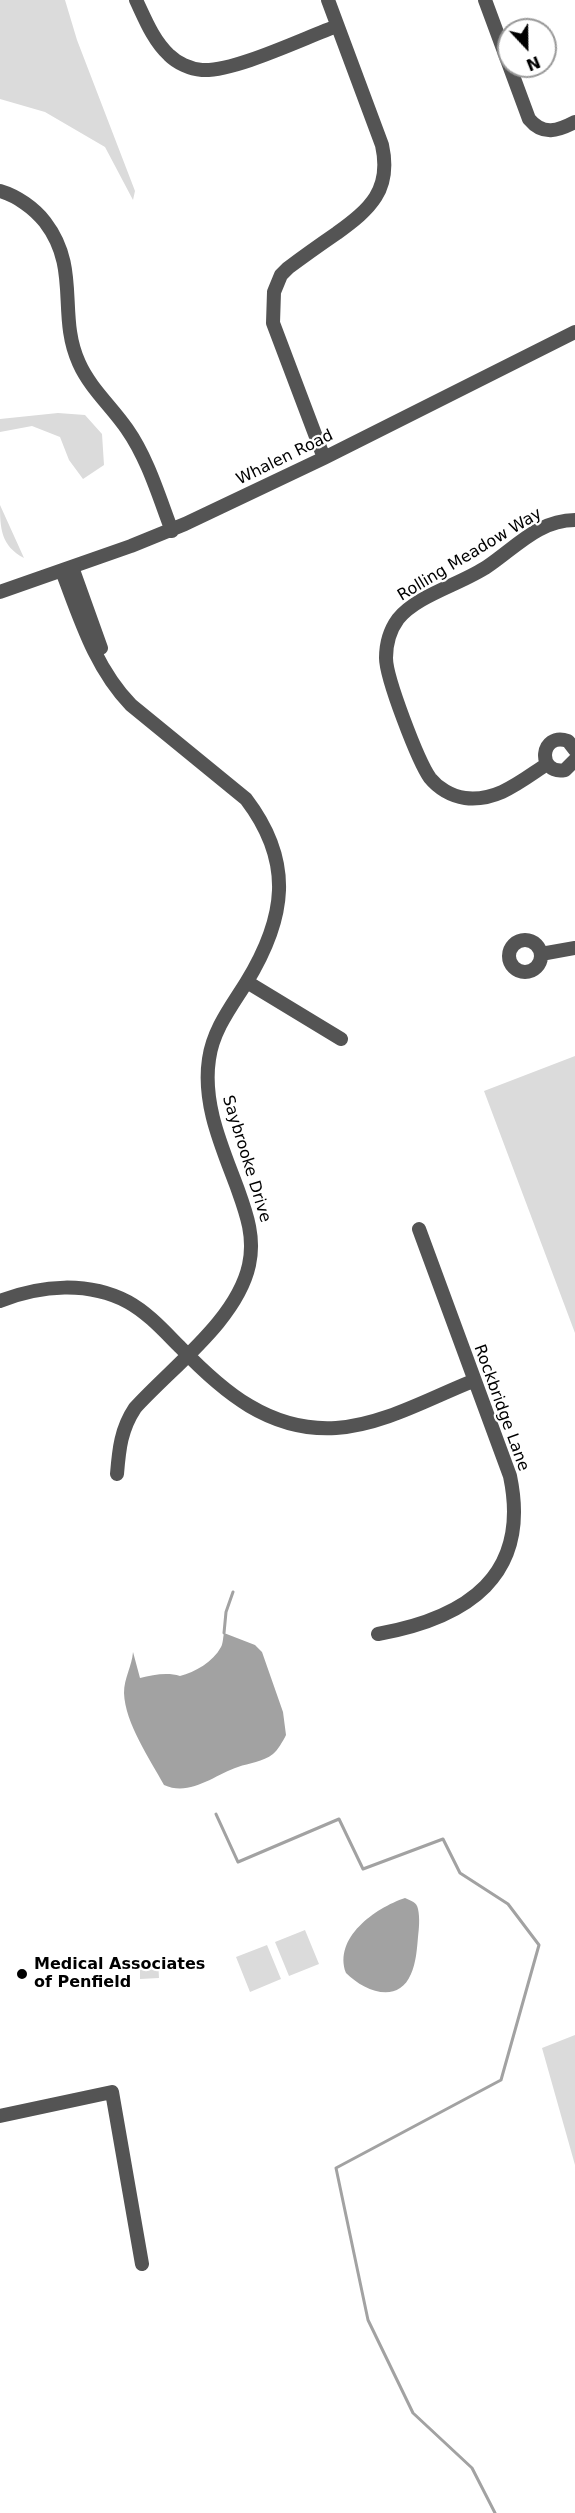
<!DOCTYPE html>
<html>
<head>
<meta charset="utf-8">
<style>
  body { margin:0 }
  #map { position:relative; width:575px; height:2513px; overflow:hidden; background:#fff; font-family:"DejaVu Sans",sans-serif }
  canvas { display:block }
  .north { position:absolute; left:497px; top:18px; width:60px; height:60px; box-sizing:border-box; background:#fff; border:2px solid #999; border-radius:50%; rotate:158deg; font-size:16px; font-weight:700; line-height:24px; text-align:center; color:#000 }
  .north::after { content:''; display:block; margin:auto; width:21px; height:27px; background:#000; clip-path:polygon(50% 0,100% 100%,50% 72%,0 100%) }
</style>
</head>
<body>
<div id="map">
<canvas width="575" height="2513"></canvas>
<div class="north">N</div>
</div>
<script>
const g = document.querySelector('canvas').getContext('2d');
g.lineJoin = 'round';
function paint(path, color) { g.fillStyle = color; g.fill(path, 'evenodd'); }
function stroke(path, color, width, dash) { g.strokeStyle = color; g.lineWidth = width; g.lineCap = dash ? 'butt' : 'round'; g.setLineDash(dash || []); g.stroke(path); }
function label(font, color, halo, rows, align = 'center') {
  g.font = font + ' "DejaVu Sans",sans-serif'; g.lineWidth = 4.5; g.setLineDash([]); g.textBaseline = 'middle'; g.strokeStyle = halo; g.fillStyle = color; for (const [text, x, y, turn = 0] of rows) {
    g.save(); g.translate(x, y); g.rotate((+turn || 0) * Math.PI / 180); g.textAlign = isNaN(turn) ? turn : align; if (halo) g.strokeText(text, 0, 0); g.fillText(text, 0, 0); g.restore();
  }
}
const green = new Path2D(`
  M0,0H65L77,40L135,191L133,200L105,147L45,112L0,99Z
  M58,413L85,415L102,434L104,465L83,479L69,460L60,437L32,426L0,432V419Z
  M0,505L24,558C1,546 0,528 0,505Z
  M575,1056V1333L484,1091Z
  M305,1930L319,1964L289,1976L275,1942Z
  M267,1945L281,1979L250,1992L236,1957Z
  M140,1961H158L159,1978L140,1979Z
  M575,2035V2165L542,2048Z`);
const water = new Path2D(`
  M224,1633L255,1645L262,1652L283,1712L286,1735C283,1741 278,1750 273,1754C263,1762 249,1763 238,1767C214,1775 190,1797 164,1785C150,1759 125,1723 124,1693C124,1678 132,1666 133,1652L140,1678C153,1675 167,1672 180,1676C195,1672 213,1662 221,1647C223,1644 223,1637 224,1633Z
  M405,1898C411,1901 417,1902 418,1909C420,1918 419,1929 418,1937C417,1949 416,1963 411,1974C398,2005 364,1991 346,1973C333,1938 375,1908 405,1898Z`);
const stream = new Path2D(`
  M224,1633L226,1612L233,1592
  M216,1814L238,1862L339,1819L363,1869L443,1839L460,1873L508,1904L539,1945L501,2080L336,2168L368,2320L413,2413L472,2468L495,2513`);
const minor = new Path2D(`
  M136,0C145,19 153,40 169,55C177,63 190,69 202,70C234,72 304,38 337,26
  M485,0L529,119C543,136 558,131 575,122
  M0,191C17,196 34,208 45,222C81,269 57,315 79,363C90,388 112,407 127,429C148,459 159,497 172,531
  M324,458L273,323L274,292L281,275L288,268C304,256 321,244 337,233C370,209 392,190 382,145L328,0
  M72,567L101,648
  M62,571C80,618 95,668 131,705L246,799C294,862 286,918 246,983C231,1007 213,1030 209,1059C202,1105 223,1149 238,1190C247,1215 255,1238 249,1265C237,1320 172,1367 135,1408C121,1429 119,1449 117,1474
  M0,592L131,546L185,524L324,458L575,332
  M575,750L568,741C540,731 536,775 565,770L575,760
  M547,764C521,781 497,802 465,798C451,796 438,788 430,778C418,761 386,678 386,658C386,645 390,630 398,619C417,595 462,584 488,566C516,547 539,520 575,520
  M509 956a16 16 0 1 1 32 0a16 16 0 1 1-32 0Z
  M541,954L575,948
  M247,982L341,1039
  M0,1301C41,1285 88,1281 128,1302C148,1313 164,1331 180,1347C223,1392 270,1432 336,1428C383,1425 430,1398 473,1381
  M378,1634C467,1618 531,1576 510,1476L419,1229
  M0,2116L112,2092L142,2264`);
const markers = [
  [22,1974,6,"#000"]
];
const streetNames = [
  ["Whalen Road",285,458,-26],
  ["Rolling Meadow Way",470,555,-31],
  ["Saybrooke Drive",246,1159,73],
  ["Rockbridge Lane",501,1408,70]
];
const poiNames = [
  ["Medical Associates",34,1965],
  ["of Penfield",34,1983]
];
paint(green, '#dbdbdb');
paint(water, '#a2a2a2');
stroke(stream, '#a2a2a2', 3);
stroke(minor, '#545454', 14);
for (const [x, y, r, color] of markers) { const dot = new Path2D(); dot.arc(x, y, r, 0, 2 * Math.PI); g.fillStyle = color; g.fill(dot); stroke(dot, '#fff', 2); }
label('16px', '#000', '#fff', streetNames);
label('bold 16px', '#000', '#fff', poiNames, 'left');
</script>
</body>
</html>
